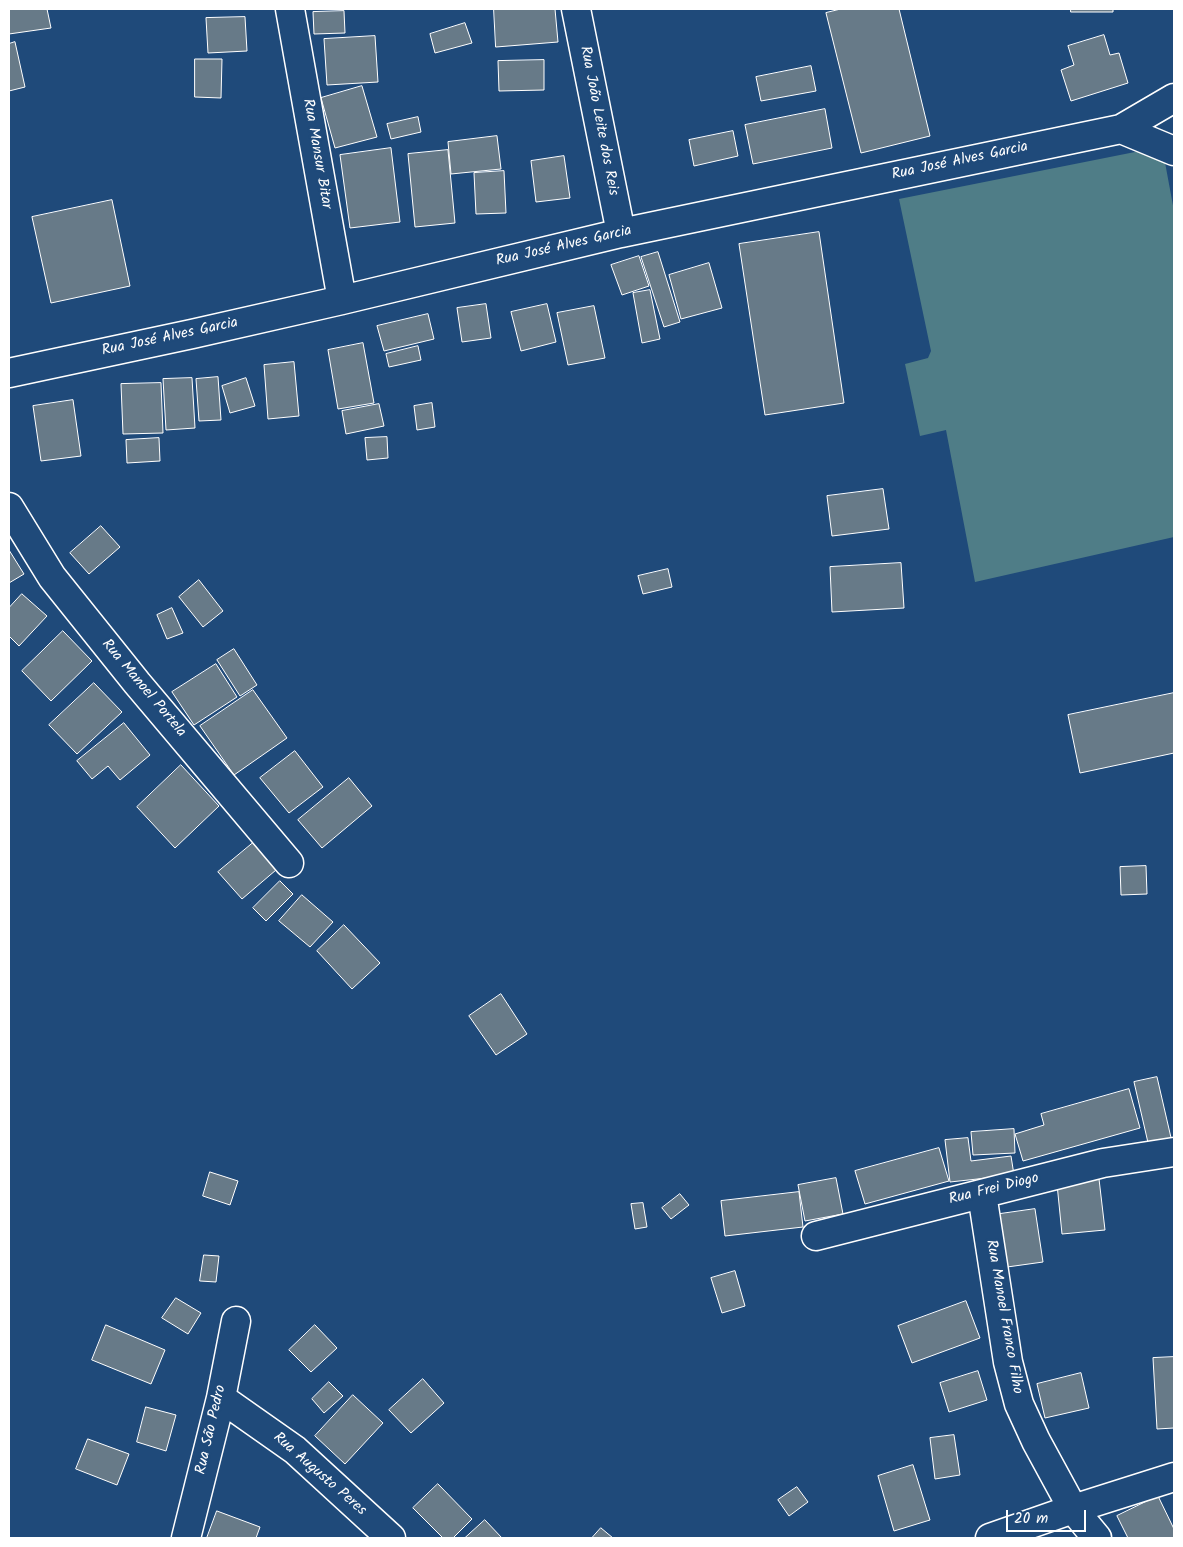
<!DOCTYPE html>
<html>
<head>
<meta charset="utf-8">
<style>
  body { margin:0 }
  #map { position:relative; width:1183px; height:1547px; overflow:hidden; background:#1f4a7a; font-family:Kalam,sans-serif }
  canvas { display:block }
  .frame { position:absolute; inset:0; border:10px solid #fff; pointer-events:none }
  .scale { position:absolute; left:1006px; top:1510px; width:80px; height:22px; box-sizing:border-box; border:2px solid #fff; border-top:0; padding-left:6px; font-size:15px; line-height:18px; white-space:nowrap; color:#fff; -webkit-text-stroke:4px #1f4a7a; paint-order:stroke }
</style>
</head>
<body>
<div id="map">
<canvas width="1183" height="1547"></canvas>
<div class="frame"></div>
<div class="scale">20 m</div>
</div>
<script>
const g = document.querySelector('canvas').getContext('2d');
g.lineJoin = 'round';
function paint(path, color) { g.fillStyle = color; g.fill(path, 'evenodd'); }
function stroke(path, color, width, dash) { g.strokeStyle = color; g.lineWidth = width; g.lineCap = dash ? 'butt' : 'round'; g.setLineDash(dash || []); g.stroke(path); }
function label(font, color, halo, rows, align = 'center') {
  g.font = font + ' Kalam,sans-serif'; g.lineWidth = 5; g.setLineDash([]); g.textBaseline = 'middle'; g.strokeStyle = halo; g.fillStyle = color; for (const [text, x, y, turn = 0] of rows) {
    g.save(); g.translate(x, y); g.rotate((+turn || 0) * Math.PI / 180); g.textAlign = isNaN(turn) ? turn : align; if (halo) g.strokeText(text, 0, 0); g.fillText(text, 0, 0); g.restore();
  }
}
const green = new Path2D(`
  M1145,150L1164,157L1174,211V537L975,582L946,430L920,436L905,364L928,358L931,351L899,199Z`);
const building = new Path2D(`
  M9,9H47L51,28L9,34Z
  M494,9H555L558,42L496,47Z
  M841,9H899L930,136L861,153L826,13Z
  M1071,9H1113V12H1071Z
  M344,11L345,33L314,34L313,12Z
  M245,17L247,51L208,53L206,18Z
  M465,23L472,43L435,53L430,34Z
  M1104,35L1110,55L1119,53L1128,83L1071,101L1061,70L1074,65L1068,46Z
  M375,36L378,82L327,85L324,39Z
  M15,42L25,87L9,91V44Z
  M195,59H222L221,98L195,97Z
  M544,60V90L499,91L498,61Z
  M811,66L816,91L761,101L756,77Z
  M362,86L377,137L335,148L321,98Z
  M825,109L832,148L753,164L745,125Z
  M418,117L421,132L391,139L387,124Z
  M733,131L738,156L694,166L689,140Z
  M497,136L501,169L451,174L448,142Z
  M391,148L400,222L350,228L340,155Z
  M448,150L455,223L415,227L408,154Z
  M564,156L570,198L536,202L531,161Z
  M504,171L506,213L476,214L474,173Z
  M112,200L130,286L51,303L32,217Z
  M819,232L844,403L765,415L739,244Z
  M658,252L680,322L664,327L641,257Z
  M639,256L649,286L622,295L611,265Z
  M709,263L722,308L681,319L669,275Z
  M650,290L660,339L642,343L633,293Z
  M486,304L491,338L462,342L457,308Z
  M547,304L556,342L521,351L511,312Z
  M594,306L605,358L568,365L557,313Z
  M428,314L434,339L384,351L377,326Z
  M363,343L374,403L338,409L328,350Z
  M418,346L421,360L389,367L386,354Z
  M294,362L299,416L268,419L264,365Z
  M218,377L221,420L199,421L196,379Z
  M192,378L195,428L166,430L163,379Z
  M246,378L255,406L230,413L222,386Z
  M161,383L163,433L123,434L121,384Z
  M73,400L81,456L41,461L33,406Z
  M432,403L435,427L417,430L414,406Z
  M379,404L384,426L346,434L342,411Z
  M387,437L388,458L367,460L365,438Z
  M159,438L160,461L127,463L126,440Z
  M883,489L889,529L832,536L827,496Z
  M101,526L120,547L89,574L70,553Z
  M9,550L24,574L9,583Z
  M901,563L904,608L832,612L830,567Z
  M668,569L672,587L643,594L638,576Z
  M199,580L223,611L203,627L179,597Z
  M22,594L47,616L19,646L9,636V608Z
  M172,608L183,633L167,639L157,615Z
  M63,631L92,661L51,701L22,671Z
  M234,649L257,685L240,696L217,660Z
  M216,664L237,697L194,725L172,692Z
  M94,683L122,712L77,754L49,725Z
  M253,690L287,738L234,775L200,726Z
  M1174,693V753L1080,773L1068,715Z
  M124,723L150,755L120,780L108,766L92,779L77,761Z
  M295,751L323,787L289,813L260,778Z
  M181,765L219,806L175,848L137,807Z
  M349,778L372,806L322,848L298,820Z
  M253,843L276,870L242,899L218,872Z
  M1146,866L1147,894L1121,895L1120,867Z
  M280,881L293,894L266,921L253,908Z
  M302,895L333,922L310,947L279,921Z
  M344,925L380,963L352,989L317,951Z
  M501,994L527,1034L496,1055L469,1016Z
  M1157,1077L1172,1142L1149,1147L1134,1082Z
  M1129,1089L1140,1128L1023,1161L1015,1134L1044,1125L1041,1114Z
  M1014,1129L1015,1153L973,1155L971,1132Z
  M968,1138L971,1161L1011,1156L1014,1175L950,1182L945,1140Z
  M939,1148L949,1181L865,1204L855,1171Z
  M210,1172L238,1181L230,1205L203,1196Z
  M836,1178L843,1214L805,1221L798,1185Z
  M1099,1179L1105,1230L1062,1234L1057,1184Z
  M799,1192L803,1227L725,1236L721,1201Z
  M680,1194L689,1205L671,1219L662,1208Z
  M643,1203L647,1227L635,1229L631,1204Z
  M1035,1209L1043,1262L1000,1268L993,1215Z
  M204,1255L219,1256L216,1282L200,1281Z
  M735,1271L745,1306L722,1313L711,1278Z
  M176,1298L201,1313L188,1334L162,1318Z
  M966,1301L980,1338L912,1363L898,1326Z
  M106,1325L165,1350L151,1384L92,1360Z
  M315,1325L337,1348L311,1372L289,1350Z
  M1174,1357V1428L1157,1429L1153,1358Z
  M978,1371L987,1400L949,1412L940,1383Z
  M1081,1373L1089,1408L1045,1418L1037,1384Z
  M423,1379L444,1403L411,1433L389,1410Z
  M329,1382L343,1396L324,1413L312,1399Z
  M353,1395L383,1423L345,1464L315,1436Z
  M146,1407L176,1415L166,1451L137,1442Z
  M954,1435L960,1475L935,1479L930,1438Z
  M88,1439L129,1454L117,1485L76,1469Z
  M913,1465L930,1520L894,1531L878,1476Z
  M438,1484L472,1519L453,1538H443L413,1508Z
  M797,1487L808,1502L789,1516L778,1500Z
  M1158,1496L1174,1529V1538H1128L1117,1516Z
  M217,1511L260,1527L256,1538H207Z
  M485,1520L502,1538H465Z
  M601,1528L613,1538H592Z`);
const minor = new Path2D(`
  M290,9L342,300
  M576,9L621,233
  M1121,129L1174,151
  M9,373L192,334L342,300L621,233L1121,129L1174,98
  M9,507L52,577L137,683L289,863
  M982,1194L1008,1362L1019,1404L1036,1441L1073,1509L1097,1538
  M816,1236L1103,1163L1174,1152
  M221,1398L295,1450L391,1538
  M186,1538L221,1398L236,1321
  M990,1538L1073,1509L1174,1477`);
const streetNames = [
  ["Rua João Leite dos Reis",598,121,79],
  ["Rua Mansur Bitar",316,154,80],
  ["Rua José Alves Garcia",960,162,-12],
  ["Rua José Alves Garcia",564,247,-13],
  ["Rua José Alves Garcia",170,338,-12],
  ["Rua Manoel Portela",143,689,50],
  ["Rua Frei Diogo",994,1190,-14],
  ["Rua Manoel Franco Filho",1003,1317,80],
  ["Rua São Pedro",212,1430,-77],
  ["Rua Augusto Peres",319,1475,41]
];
paint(green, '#4f7d87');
paint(building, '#677a88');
stroke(building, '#fff', 1);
stroke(minor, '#fff', 31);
stroke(minor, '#1f4a7a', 28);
label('15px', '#fff', '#1f4a7a', streetNames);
</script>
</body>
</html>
